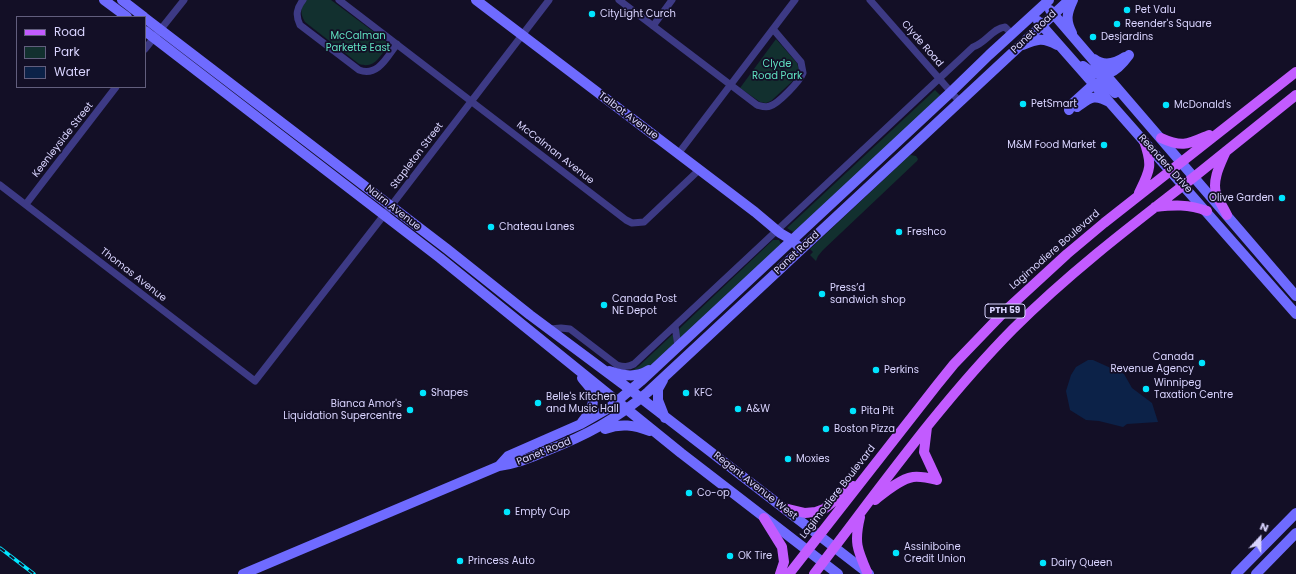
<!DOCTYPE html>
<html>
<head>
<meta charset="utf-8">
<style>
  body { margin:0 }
  #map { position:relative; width:1296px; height:574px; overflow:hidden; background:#130f26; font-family:Poppins,sans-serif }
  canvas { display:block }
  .legend { position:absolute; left:16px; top:16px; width:130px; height:72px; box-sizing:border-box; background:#130f26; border:1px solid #625e7d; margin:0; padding:5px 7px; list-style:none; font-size:12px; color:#d9d4ff }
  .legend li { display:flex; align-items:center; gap:8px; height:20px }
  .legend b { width:20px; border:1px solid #625e7d }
  .north { position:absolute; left:1240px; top:518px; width:40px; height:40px; -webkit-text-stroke:3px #130f26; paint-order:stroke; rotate:22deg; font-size:11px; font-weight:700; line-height:16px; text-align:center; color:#d9d4ff }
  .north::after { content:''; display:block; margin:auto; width:14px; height:18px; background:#d9d4ff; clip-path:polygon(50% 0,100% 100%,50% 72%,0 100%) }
</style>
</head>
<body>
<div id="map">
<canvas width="1296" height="574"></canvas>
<ul class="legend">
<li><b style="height:5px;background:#c25bff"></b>Road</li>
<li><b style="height:11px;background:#12302f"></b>Park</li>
<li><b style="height:11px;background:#0c2248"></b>Water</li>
</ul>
<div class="north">N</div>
</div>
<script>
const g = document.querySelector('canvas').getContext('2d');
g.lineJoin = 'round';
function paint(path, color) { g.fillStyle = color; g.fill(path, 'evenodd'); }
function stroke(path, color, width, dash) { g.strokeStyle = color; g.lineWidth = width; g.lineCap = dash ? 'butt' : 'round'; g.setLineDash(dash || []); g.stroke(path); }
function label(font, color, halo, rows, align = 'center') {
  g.font = font + ' Poppins,sans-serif'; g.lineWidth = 3.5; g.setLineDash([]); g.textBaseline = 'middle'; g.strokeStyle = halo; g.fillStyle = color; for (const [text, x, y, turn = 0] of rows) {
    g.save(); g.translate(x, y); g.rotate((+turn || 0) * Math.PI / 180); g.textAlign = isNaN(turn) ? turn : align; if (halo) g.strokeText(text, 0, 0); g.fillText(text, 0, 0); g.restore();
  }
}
const green = new Path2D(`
  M306,0H331L386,41L388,46C379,57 375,69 359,64L305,22C300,13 300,8 306,0Z
  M776,39L797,63L799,70L797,77L771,101L766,103L760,102L740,88Z
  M935,90L942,97L797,231L793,232L787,228Z
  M910,155L916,156L918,159L917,161L823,250L818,256L816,261L810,255L813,252L810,249L812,247Z
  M773,240H779L781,244L680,339L678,331L680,328Z
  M672,335H673L674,342L673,346L652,366L631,371L639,366Z`);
const water = new Path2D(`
  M1088,360H1093L1124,374L1132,388L1152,403L1158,422L1127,424L1123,427L1099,421L1086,420L1070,410L1066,391L1071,375L1076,367Z`);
const street = new Path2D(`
  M303,0C297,8 295,15 300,25L359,70C378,77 387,57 397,44
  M339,0L626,220L632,223L644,222L699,170
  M619,0L757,105C761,106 766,108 770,106C778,104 800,81 803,73L801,62L773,29
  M870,0L959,101
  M653,26L672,0
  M145,49L184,0
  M678,154L795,0
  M0,185L255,381L391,206L549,0
  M26,204L116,87
  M675,326L678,347
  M550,329L561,328L570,329L617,365C624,367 628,367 634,364L973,47C986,43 993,28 1005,27L1012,34`);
const secondary = new Path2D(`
  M104,0L127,17
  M122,0L144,17
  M476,0L755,212L780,233L792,240L797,245
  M1050,10L1296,296
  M145,18L447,249L530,315L624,385L869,574
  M1038,21L1296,314
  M145,31L440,258L681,453L838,574
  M1072,33C1065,20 1067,13 1073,0
  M1023,45C1037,39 1043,37 1057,45
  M1094,59C1104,67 1116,63 1125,57
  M1083,66C1103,82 1116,73 1129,55
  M1077,107C1089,99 1093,93 1109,102
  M1069,110L1072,104L1094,84C1103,82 1109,86 1115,93
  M609,371C624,376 636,378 649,370
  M582,378C585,382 590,387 592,391C596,402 589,414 582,422
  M663,380L658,389V400L665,418
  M605,429C621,423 634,425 650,431
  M499,466L508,456L581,424L609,408L641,381L951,92L989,55L1049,0
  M243,574L499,466C516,464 531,458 546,451C585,436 617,419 648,392L1069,0
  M1236,574L1296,513
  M1256,574L1296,533`);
const primary = new Path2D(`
  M1161,138C1183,148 1188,144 1209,135
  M1226,151C1221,163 1212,179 1216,193C1218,200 1224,208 1227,215
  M1139,193C1150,170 1153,166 1144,141
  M1155,207C1174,205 1188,204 1207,211
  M927,427L924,452L937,480
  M875,500C885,492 900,479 913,477C921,476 929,478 937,480
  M784,508L805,513L816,512L824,509L853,486
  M860,517C854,542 857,549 867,572
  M764,518L782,547L784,562L780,574
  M789,574L937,385L954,364L1005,311L1067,254L1104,223L1296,72
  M814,574C878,491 939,404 1013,329C1069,273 1132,225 1194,177C1228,150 1262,122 1296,95`);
const rail = new Path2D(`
  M0,548L34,574`);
const markers = [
  [1127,10,4,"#00e5ff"],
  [592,14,4,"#00e5ff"],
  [1117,24,4,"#00e5ff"],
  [1093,37,4,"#00e5ff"],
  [1023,104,4,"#00e5ff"],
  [1166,105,4,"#00e5ff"],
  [1104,145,4,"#00e5ff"],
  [1282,198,4,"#00e5ff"],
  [491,227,4,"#00e5ff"],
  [899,232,4,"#00e5ff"],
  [822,294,4,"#00e5ff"],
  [604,305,4,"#00e5ff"],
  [1202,363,4,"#00e5ff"],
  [876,370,4,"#00e5ff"],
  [1146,389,4,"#00e5ff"],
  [423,393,4,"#00e5ff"],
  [686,393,4,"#00e5ff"],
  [538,403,4,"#00e5ff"],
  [738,409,4,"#00e5ff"],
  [410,410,4,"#00e5ff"],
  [853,411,4,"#00e5ff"],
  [826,429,4,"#00e5ff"],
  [788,459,4,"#00e5ff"],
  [689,493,4,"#00e5ff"],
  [507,512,4,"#00e5ff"],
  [896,553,4,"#00e5ff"],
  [730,556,4,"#00e5ff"],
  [460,561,4,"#00e5ff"],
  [1043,563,4,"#00e5ff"]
];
const shields = [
  [1005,311,40]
];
const shieldNames = [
  ["PTH 59",1005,311]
];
const poiNames = [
  ["Pet Valu",1135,10],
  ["CityLight Curch",600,14],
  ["Reender's Square",1125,24],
  ["Desjardins",1101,37],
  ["PetSmart",1031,104],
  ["McDonald's",1174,105],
  ["M&M Food Market",1096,145,"right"],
  ["Olive Garden",1274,198,"right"],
  ["Chateau Lanes",499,227],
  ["Freshco",907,232],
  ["Press’d",830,288],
  ["sandwich shop",830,300],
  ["Canada Post",612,299],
  ["NE Depot",612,311],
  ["Canada",1194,357,"right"],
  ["Revenue Agency",1194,369,"right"],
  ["Perkins",884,370],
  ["Winnipeg",1154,383],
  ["Taxation Centre",1154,395],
  ["Shapes",431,393],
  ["KFC",694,393],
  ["Belle's Kitchen",546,397],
  ["and Music Hall",546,409],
  ["Bianca Amor's",402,404,"right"],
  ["Liquidation Supercentre",402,416,"right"],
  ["A&W",746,409],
  ["Pita Pit",861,411],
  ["Boston Pizza",834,429],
  ["Moxies",796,459],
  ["Co-op",697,493],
  ["Empty Cup",515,512],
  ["Assiniboine",904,547],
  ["Credit Union",904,559],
  ["OK Tire",738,556],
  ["Princess Auto",468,561],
  ["Dairy Queen",1051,563]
];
const streetNames = [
  ["Panet Road",1034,32,-43],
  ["Clyde Road",922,44,49],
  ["Talbot Avenue",628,116,37],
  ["Keenleyside Street",63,140,-52],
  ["McCalman Avenue",555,153,38],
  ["Stapleton Street",417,156,-53],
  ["Reenders Drive",1165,164,48],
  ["Nairn Avenue",393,208,38],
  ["Lagimodiere Boulevard",1055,250,-41],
  ["Panet Road",797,253,-43],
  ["Thomas Avenue",133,275,38],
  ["Panet Road",544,452,-22],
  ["Regent Avenue West",755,486,38],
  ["Lagimodiere Boulevard",838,492,-52]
];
const parkNames = [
  ["McCalman",358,36],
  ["Parkette East",358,48],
  ["Clyde",777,64],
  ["Road Park",777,76]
];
paint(green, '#12302f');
paint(water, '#0c2248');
stroke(street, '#3d3a85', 7);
stroke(secondary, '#6f6bff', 10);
stroke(primary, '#c25bff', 10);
stroke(rail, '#00e5ff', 3.5);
stroke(rail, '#130f26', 2, [6]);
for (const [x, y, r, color] of markers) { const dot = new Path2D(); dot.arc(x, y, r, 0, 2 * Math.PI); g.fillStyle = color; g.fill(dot); stroke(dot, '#130f26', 1.5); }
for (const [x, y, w] of shields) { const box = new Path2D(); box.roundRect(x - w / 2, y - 7, w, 14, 3); g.fillStyle = '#130f26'; g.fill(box); stroke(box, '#d9d4ff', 1); }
label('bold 9px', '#d9d4ff', null, shieldNames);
label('10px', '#d9d4ff', '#130f26', poiNames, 'left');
label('10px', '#d9d4ff', '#130f26', streetNames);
label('10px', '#5fe0c0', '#130f26', parkNames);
</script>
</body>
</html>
